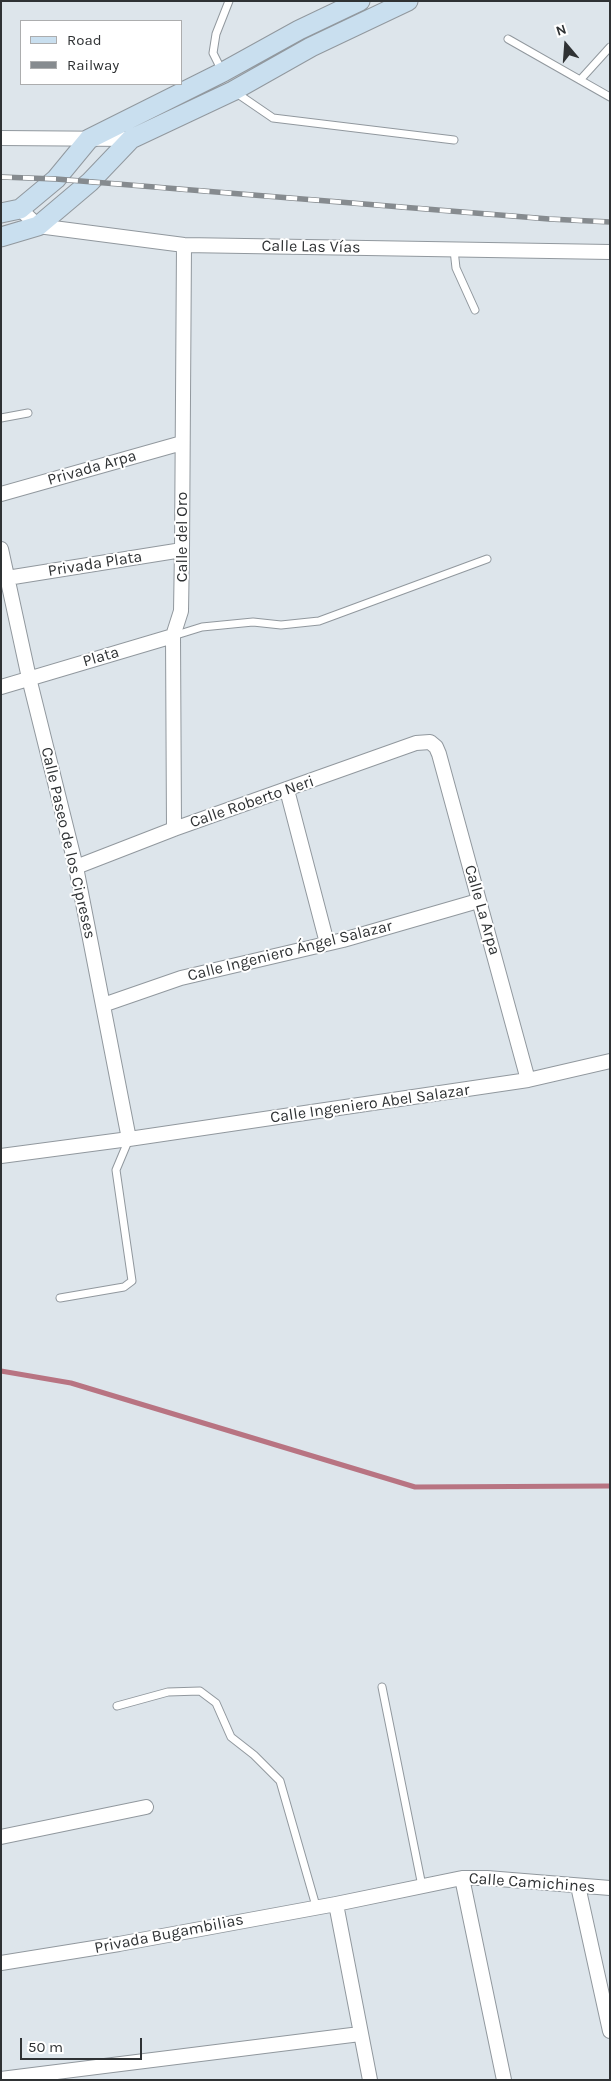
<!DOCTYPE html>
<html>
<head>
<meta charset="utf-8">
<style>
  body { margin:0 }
  #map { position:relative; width:611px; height:2081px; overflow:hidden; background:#dde5eb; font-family:Karla,sans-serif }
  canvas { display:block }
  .frame { position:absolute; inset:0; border:2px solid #2f3234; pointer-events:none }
  .legend { position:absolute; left:20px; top:20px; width:162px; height:65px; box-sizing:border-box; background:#fff; border:1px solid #acadae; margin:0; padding:6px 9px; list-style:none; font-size:15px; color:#2f3234 }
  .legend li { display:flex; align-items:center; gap:10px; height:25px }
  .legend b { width:25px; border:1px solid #acadae }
  .north { position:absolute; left:541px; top:20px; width:50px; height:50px; -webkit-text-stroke:4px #fff; paint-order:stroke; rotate:342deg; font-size:14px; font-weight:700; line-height:20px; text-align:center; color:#2f3234 }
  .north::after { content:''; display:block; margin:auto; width:18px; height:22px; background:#2f3234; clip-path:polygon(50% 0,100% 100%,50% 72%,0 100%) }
  .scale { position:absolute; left:20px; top:2038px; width:122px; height:22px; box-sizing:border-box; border:2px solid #2f3234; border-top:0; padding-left:6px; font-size:15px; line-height:18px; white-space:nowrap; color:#2f3234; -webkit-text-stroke:4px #fff; paint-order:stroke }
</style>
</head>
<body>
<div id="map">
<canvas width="611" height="2081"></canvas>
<div class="frame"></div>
<ul class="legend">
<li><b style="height:6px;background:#c9dfef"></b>Road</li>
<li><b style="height:6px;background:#868b8f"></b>Railway</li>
</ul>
<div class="north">N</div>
<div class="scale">50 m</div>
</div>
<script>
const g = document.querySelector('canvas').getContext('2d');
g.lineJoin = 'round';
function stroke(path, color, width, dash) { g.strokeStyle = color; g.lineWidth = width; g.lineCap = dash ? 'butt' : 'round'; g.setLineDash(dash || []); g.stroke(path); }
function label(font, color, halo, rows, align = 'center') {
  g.font = font + ' Karla,sans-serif'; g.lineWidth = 4; g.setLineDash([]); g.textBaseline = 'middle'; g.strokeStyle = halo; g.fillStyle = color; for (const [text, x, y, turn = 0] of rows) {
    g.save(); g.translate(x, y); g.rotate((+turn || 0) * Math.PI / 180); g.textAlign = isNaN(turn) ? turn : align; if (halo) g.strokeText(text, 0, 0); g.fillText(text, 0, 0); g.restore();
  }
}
const stream = new Path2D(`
  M1,1371L71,1383L415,1487L610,1486`);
const lane = new Path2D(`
  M508,39L610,97
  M222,71L213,53L216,34L229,1
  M581,79L610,47
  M235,92L273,118L454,140
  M454,250L456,268L475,310
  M1,418L28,413
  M173,636L202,627L253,622L281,625L319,621L487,559
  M60,1298L124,1287L132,1281L116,1170L129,1139
  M382,1687L422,1886
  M117,1706L168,1692L200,1691L216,1703L231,1737L254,1755L280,1781L316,1906`);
const street = new Path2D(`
  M1,138L131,139
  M20,209L38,226L184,245L610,252
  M1,494L182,443
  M1,549L29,678L76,867L129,1139
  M7,578L182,550
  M1,687L173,636
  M287,790L327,943
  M174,829L173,636L181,611L182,550L184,245
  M76,867L174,829L416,743L430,742L436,747L439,754L528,1080
  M103,1005L181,978L343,940L478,901
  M1,1156L129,1139L528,1080L610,1061
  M1,1837L146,1807
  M462,1878L504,2080
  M578,1886L610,2031
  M336,1904L370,2080
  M1,1963L119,1944L336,1904L462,1878H487L610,1888
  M1,2079L360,2034`);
const secondary = new Path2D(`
  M1,213L20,209L56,179L89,139L223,72L299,30L360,1
  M1,237L38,226L90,182L131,139L233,91L311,47L408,1`);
const rail = new Path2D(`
  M1,177L56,179L549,219L610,222`);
const streetNames = [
  ["Calle Las Vías",311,247,1],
  ["Privada Arpa",92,468,-16],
  ["Calle del Oro",182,537,-90],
  ["Privada Plata",95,564,-9],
  ["Plata",101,657,-16],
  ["Calle Roberto Neri",252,802,-19],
  ["Calle Paseo de los Cipreses",68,843,77],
  ["Calle La Arpa",482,910,74],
  ["Calle Ingeniero Ángel Salazar",290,951,-14],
  ["Calle Ingeniero Abel Salazar",370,1104,-8],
  ["Calle Camichines",532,1883,4],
  ["Privada Bugambilias",169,1934,-11]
];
stroke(stream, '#b87482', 5);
stroke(lane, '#91989e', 9);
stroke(street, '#91989e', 16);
stroke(secondary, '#91989e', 21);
stroke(lane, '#fff', 7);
stroke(street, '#fff', 14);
stroke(secondary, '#c9dfef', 19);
stroke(rail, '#868b8f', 5.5);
stroke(rail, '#fff', 4, [11]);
label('16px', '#2f3234', '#fff', streetNames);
</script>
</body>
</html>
